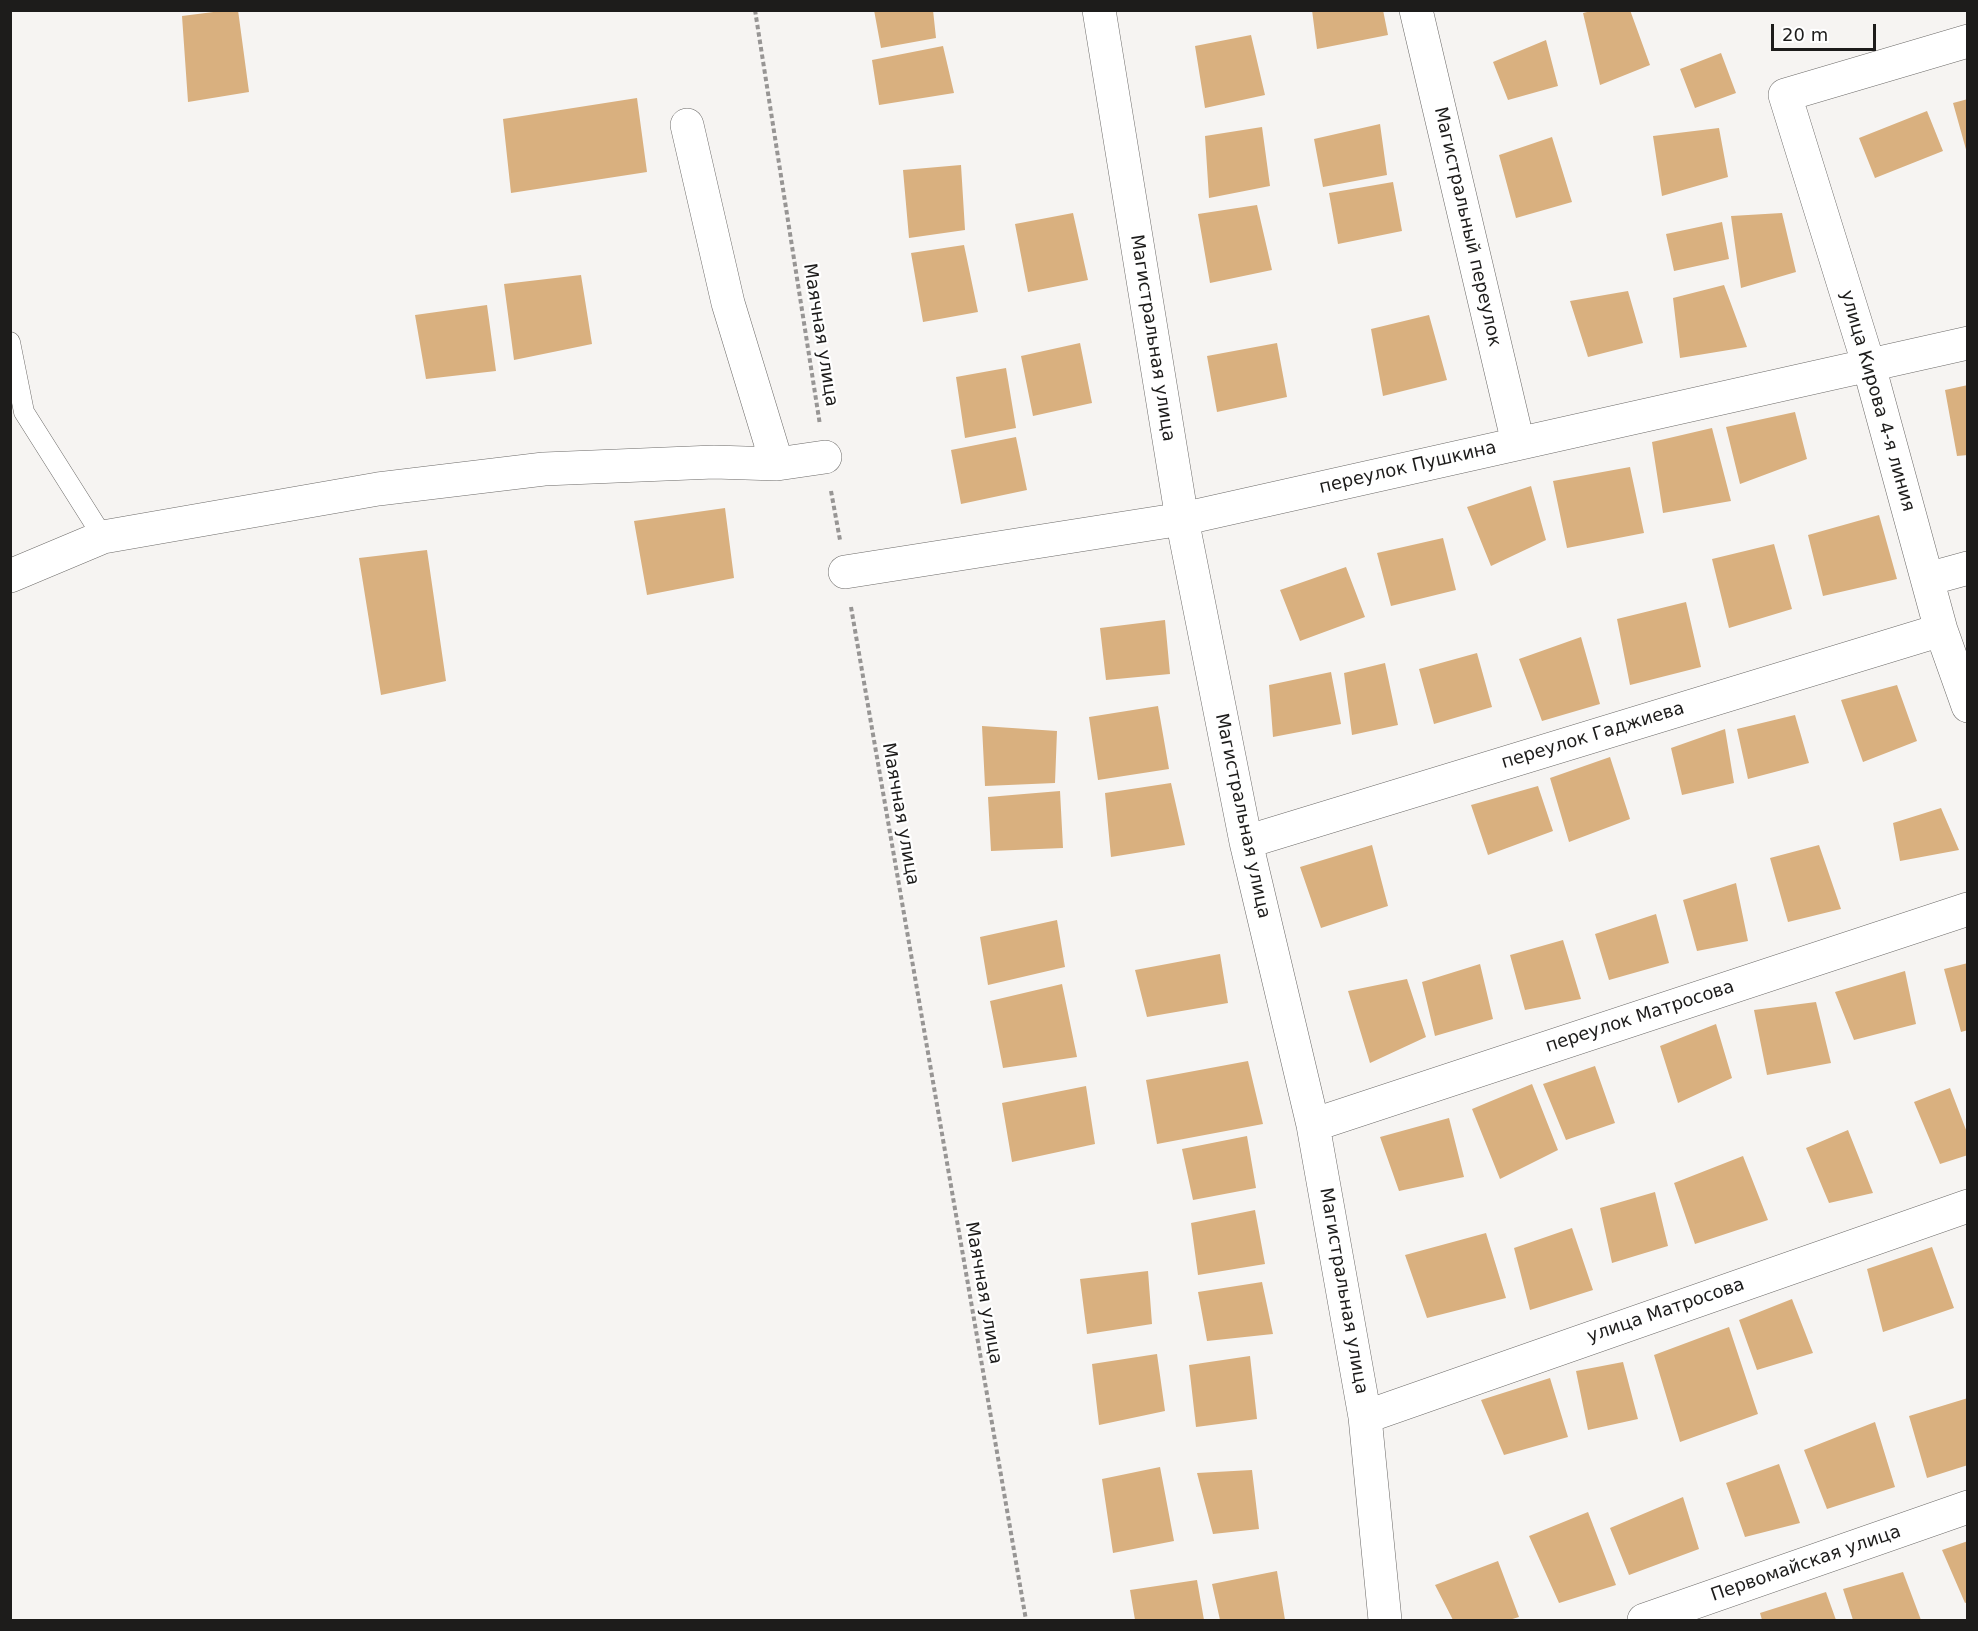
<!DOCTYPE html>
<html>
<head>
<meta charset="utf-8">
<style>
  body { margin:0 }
  #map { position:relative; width:1978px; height:1631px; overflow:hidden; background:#f6f4f2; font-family:"DejaVu Sans",sans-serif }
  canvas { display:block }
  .frame { position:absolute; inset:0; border:12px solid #1d1c1b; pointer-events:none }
  .scale { position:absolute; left:1771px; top:24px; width:105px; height:27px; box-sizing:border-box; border:3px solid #1d1c1b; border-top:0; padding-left:8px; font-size:18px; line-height:21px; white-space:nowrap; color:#1d1c1b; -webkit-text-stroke:4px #fff; paint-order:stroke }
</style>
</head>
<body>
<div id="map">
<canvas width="1978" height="1631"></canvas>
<div class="frame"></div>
<div class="scale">20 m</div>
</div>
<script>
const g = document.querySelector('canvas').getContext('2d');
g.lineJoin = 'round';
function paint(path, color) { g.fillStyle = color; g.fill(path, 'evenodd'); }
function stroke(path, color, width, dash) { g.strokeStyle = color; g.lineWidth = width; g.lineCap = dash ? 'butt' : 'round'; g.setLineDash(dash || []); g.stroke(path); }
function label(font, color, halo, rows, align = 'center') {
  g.font = font + ' "DejaVu Sans",sans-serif'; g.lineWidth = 4.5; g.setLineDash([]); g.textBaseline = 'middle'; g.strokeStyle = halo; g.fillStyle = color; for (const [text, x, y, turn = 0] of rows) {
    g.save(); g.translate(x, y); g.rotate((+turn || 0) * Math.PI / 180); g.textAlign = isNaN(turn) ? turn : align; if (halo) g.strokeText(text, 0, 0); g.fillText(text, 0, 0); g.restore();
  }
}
const building = new Path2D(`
  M229,10H238L249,92L188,102L182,16Z
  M874,10H933L936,38L881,48Z
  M1312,10H1383L1388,35L1317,49Z
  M1595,10H1630L1650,65L1600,85L1583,13Z
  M1251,35L1265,95L1205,108L1195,46Z
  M1546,40L1558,86L1508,100L1493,62Z
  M943,46L954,93L879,105L872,60Z
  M1721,53L1736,93L1695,108L1680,69Z
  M637,98L647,172L511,193L503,119Z
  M1968,99V153H1967L1953,103Z
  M1927,111L1943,151L1875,178L1859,138Z
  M1380,124L1387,175L1323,187L1314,139Z
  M1262,127L1270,186L1209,198L1205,136Z
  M1719,128L1728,177L1662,196L1653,136Z
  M1552,137L1572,202L1516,218L1499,155Z
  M961,165L965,230L909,238L903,170Z
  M1393,182L1402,231L1338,244L1329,193Z
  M1257,205L1272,270L1210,283L1198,214Z
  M1073,213L1088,280L1028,292L1015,224Z
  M1782,213L1796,272L1741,288L1731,216Z
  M1722,222L1729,259L1674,271L1666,234Z
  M964,245L978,312L923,322L911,253Z
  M581,275L592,344L514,360L504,284Z
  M1724,285L1747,347L1680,358L1673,298Z
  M1628,291L1643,343L1588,357L1570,301Z
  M487,305L496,371L426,379L415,315Z
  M1429,315L1447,380L1383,396L1371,329Z
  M1080,343L1092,403L1033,416L1021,356Z
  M1277,343L1287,397L1217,412L1207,356Z
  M1006,368L1016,428L965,438L956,377Z
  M1968,385V455L1957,456L1945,390Z
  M1795,412L1807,459L1740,484L1726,427Z
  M1712,428L1731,501L1663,513L1652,442Z
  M1016,437L1027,490L961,504L951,450Z
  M1630,467L1644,533L1567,548L1553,481Z
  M1531,486L1546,540L1491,566L1467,507Z
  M725,508L734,578L647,595L634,521Z
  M1879,515L1897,579L1823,596L1808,535Z
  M1443,538L1456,590L1391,606L1377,553Z
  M1774,544L1792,609L1729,628L1712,559Z
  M427,550L446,681L381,695L359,558Z
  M1346,567L1365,617L1300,641L1280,590Z
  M1686,602L1701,667L1630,685L1617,619Z
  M1165,620L1170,674L1106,680L1100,628Z
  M1581,637L1600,704L1542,721L1519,659Z
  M1477,653L1492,707L1434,724L1419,669Z
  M1385,663L1398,725L1352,735L1344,673Z
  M1331,672L1341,724L1273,737L1269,685Z
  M1897,685L1917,741L1863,762L1841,700Z
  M1158,706L1169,769L1098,780L1089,717Z
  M1795,715L1809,763L1748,779L1737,729Z
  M982,726L1057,731L1055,783L985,786Z
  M1725,729L1734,783L1682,795L1671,748Z
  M1610,757L1630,819L1569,842L1550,778Z
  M1171,783L1185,845L1111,857L1105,793Z
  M1538,786L1553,831L1488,855L1471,805Z
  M1060,791L1063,848L991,851L988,797Z
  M1941,808L1959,850L1900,861L1893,823Z
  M1372,845L1388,906L1321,928L1300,867Z
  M1819,845L1841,909L1788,922L1770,858Z
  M1736,883L1748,941L1697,951L1683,900Z
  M1656,914L1669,963L1609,980L1595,934Z
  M1057,920L1065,967L988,985L980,937Z
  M1563,940L1581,999L1525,1010L1510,955Z
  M1220,954L1228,1003L1147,1017L1135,970Z
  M1968,963V1030L1961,1032L1944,969Z
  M1480,964L1493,1019L1435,1036L1422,982Z
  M1905,971L1916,1024L1854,1040L1835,992Z
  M1407,979L1426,1037L1370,1063L1348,991Z
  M1062,984L1077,1057L1003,1068L990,1001Z
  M1816,1002L1831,1063L1767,1075L1754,1010Z
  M1716,1024L1732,1078L1678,1103L1660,1046Z
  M1248,1061L1263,1124L1157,1144L1146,1080Z
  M1595,1066L1615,1123L1566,1140L1543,1084Z
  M1532,1084L1558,1150L1500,1179L1472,1109Z
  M1086,1086L1095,1144L1012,1162L1002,1103Z
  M1950,1088L1968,1135V1155L1940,1164L1914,1102Z
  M1449,1118L1464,1177L1399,1191L1380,1137Z
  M1848,1130L1873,1193L1829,1203L1806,1148Z
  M1247,1136L1256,1188L1193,1200L1182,1149Z
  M1743,1156L1768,1220L1695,1244L1674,1183Z
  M1655,1192L1668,1246L1612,1263L1600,1208Z
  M1255,1210L1265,1264L1198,1275L1191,1223Z
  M1572,1228L1593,1290L1530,1310L1514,1248Z
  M1486,1233L1506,1298L1427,1318L1405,1255Z
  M1932,1247L1954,1308L1883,1332L1867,1269Z
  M1148,1271L1152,1324L1087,1334L1080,1279Z
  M1262,1282L1273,1334L1207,1341L1198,1292Z
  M1792,1299L1813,1353L1757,1370L1739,1320Z
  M1729,1327L1758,1414L1680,1442L1654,1355Z
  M1157,1354L1165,1411L1099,1425L1092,1364Z
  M1250,1356L1257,1419L1196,1427L1189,1365Z
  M1623,1362L1638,1419L1588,1430L1576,1371Z
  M1550,1378L1568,1437L1504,1455L1481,1400Z
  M1968,1398V1465L1927,1478L1909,1416Z
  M1875,1422L1895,1487L1827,1509L1804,1450Z
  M1779,1464L1800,1523L1745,1537L1726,1483Z
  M1160,1467L1174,1541L1113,1553L1102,1479Z
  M1252,1470L1259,1529L1213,1534L1197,1473Z
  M1683,1497L1699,1549L1629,1575L1610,1528Z
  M1588,1512L1616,1585L1559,1603L1529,1536Z
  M1968,1541V1602L1965,1603L1942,1550Z
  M1498,1561L1519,1617L1509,1620H1453L1435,1585Z
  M1277,1571L1285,1620H1220L1212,1584Z
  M1903,1572L1921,1620H1853L1843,1589Z
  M1197,1580L1204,1620H1135L1130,1590Z
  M1826,1592L1836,1620H1762L1760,1613Z`);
const path = new Path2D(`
  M755,10L820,425
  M831,491L840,540
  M851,607L1026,1620`);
const lane = new Path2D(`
  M10,342L24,412L103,537`);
const street = new Path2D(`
  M1099,10L1182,519L1246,842L1313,1125L1365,1417L1385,1620
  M1416,10L1518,443
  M1968,41L1785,95L1869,366L1941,630L1968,706
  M687,125L728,303L777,464
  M845,572L1182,519L1968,343
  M10,576L103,537L378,489L544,469L714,462L777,464L825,457
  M1928,579L1968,568
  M1246,842L1941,630
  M1313,1125L1968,909
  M1365,1417L1968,1206
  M1644,1620L1968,1507`);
const streetNames = [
  ["Магистральный переулок",1467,227,77],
  ["Маячная улица",820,335,81],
  ["Магистральная улица",1152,338,81],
  ["улица Кирова 4-я линия",1877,401,74],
  ["переулок Пушкина",1408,468,-13],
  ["переулок Гаджиева",1593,736,-17],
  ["Маячная улица",900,814,80],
  ["Магистральная улица",1242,816,78],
  ["переулок Матросова",1640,1017,-18],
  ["Магистральная улица",1343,1291,80],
  ["Маячная улица",983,1293,80],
  ["улица Матросова",1666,1311,-19],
  ["Первомайская улица",1806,1564,-19]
];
paint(building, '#d9b07f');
stroke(lane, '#6d6b69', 21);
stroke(street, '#6d6b69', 34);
stroke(path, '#979594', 4, [4.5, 3]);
stroke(lane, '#fff', 20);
stroke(street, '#fff', 33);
label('18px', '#1d1c1b', '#fff', streetNames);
</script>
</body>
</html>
